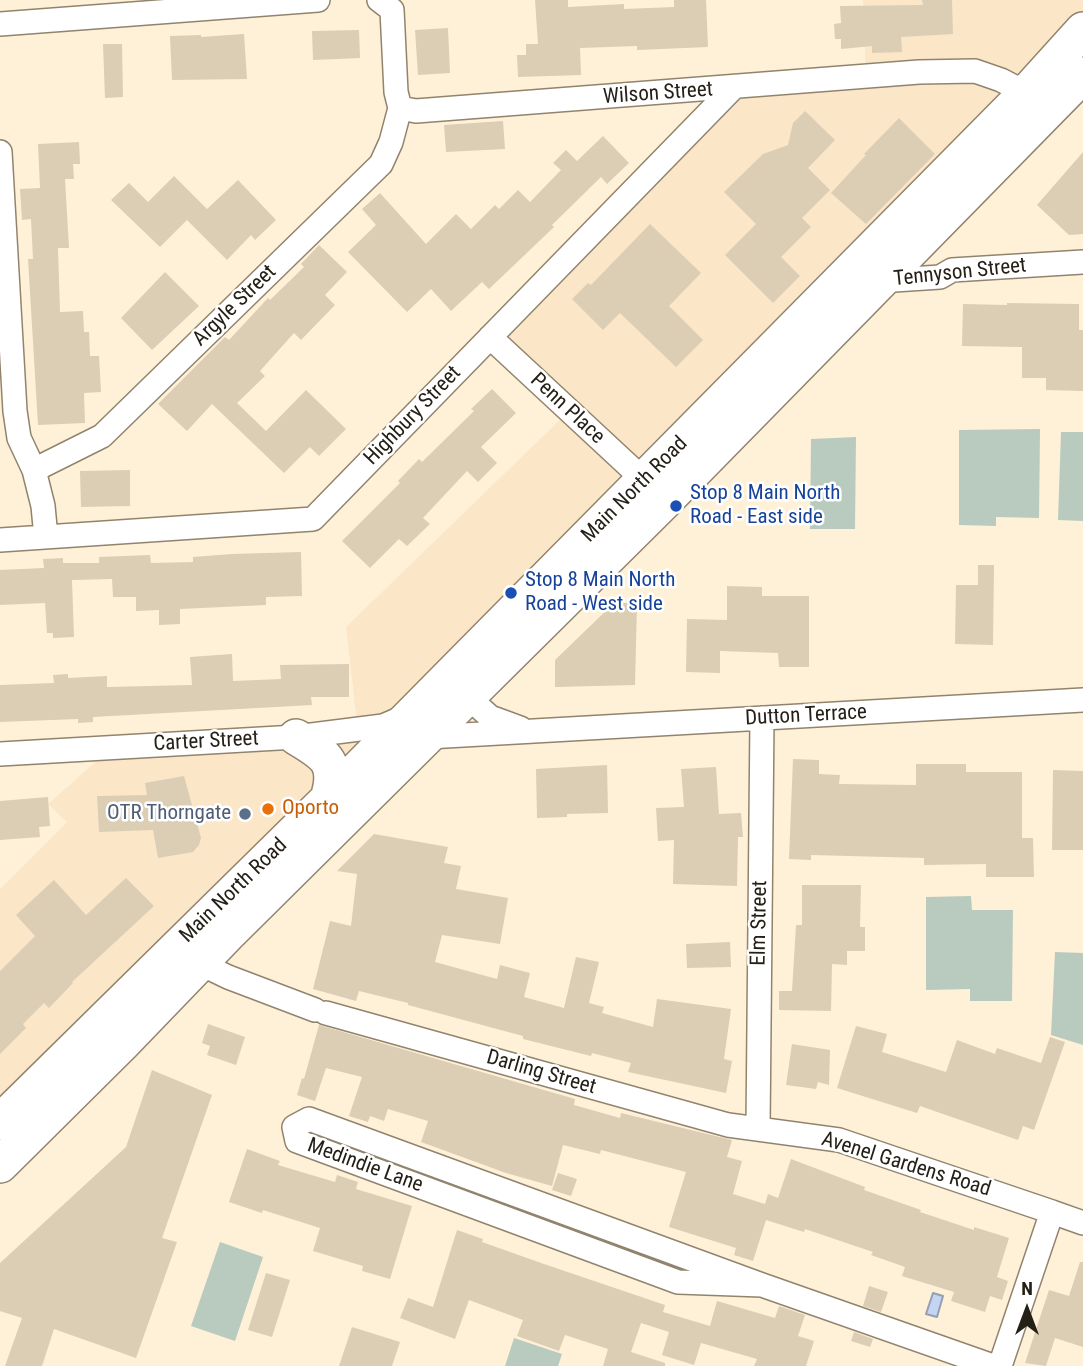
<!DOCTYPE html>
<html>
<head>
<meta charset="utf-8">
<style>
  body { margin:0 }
  #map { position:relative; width:1083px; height:1366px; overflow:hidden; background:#fff0d8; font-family:"Roboto Condensed",sans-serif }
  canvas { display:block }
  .north { position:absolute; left:992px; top:1275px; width:70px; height:70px; -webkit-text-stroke:5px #fff; paint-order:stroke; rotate:0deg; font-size:19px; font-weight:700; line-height:28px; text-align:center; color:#252017 }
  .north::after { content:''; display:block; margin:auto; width:24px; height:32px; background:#252017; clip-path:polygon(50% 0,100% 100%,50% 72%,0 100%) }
</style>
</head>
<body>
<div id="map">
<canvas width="1083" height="1366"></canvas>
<div class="north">N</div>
</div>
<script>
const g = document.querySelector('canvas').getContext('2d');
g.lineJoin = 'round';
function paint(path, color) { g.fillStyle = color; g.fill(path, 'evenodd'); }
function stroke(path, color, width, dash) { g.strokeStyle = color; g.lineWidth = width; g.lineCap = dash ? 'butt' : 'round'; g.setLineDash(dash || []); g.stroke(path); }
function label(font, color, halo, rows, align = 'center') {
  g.font = font + ' "Roboto Condensed",sans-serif'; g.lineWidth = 5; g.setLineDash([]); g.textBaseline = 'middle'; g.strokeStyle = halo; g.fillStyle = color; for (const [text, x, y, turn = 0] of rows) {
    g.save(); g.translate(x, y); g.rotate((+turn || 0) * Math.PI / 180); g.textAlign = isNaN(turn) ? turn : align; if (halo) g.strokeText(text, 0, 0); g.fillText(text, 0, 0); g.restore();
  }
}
const built = new Path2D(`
  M863,0H1083V69L0,1148V889L67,822L48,804L101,757L359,740L346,627L569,411L490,337L733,88L866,77Z`);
const green = new Path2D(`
  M1040,429L1039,518L996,517V526L959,525V430Z
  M1061,432H1083V521L1058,520Z
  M856,437L855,529H810L811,439Z
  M971,896L972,910H1013L1012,1001H970V989L926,990V897Z
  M1055,952L1083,953V1045L1051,1035Z
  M220,1242L263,1257L235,1341L191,1326Z
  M514,1338L562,1354L558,1366H505Z`);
const water = new Path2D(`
  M933,1293L943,1296L937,1317L926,1314Z`);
const building = new Path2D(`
  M535,0H568V7L624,4V9L674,7V0H706L708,47L637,50V46L580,48L581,75L518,77L517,55H526V44H538Z
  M922,0H952L953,34L901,37L902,52L872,53V46L841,49V39H835L834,24L841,23L840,6L923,5Z
  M448,28L450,73L418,75L415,30Z
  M359,30L360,58L313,60L312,31Z
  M244,34L247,79L172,80L170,36L201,35V37Z
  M103,44H122L123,97L105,98Z
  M805,111L835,140L808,168L830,190L802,218L811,227L781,257L800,276L773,303L725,255L756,224L724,192L763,154L788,145L793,123Z
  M899,118L935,154L866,224L831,193L866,155L864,154Z
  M503,121L505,149L446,152L444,125Z
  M603,136L629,163L607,184L601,177L552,225L554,227L489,289L482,282L451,311L431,289L407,312L348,252L376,225L362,209L380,193L426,244L456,214L471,229L495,205L499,209L518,190L530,202L561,170L553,163L566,150L577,161Z
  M79,142L80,164H73L74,179H65L69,248H58L60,312L83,311L84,332H89L90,356H99L101,392L84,393L85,423L38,425L28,259H33L31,219L22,220L20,189L40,188L38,144Z
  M1083,152V234L1069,235L1037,205Z
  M174,176L207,209L238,180L276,220L255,240L251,235L227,260L187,220L160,247L111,200L129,183L148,202Z
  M650,224L701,273L669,306L703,340L676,367L620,313L603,330L572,299L588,283L591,285Z
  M319,245L347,272L325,295L335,305L301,340L294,333L260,371L265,376L237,403L266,431L306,390L346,429L319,456L310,447L284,473L212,404L187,431L158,404L225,337L229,340L268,298L270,300L304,267L301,264Z
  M165,272L199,306L152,350L121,318Z
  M1007,303L1079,304V330H1083V391L1046,390V378H1022V347L962,346L963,304L1007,305Z
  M492,389L516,413L481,447L497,463L478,482L467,471L423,518L430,524L407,546L399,539L370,568L342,541L400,483L398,481L419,459L422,462L474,411L471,409Z
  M130,470V506L81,507L80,471Z
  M301,552L302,596L266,597V605L180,609V624L159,625V610L136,611V597H113L112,579L72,580L74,637L53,638V633H47L45,603L0,605V570L44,568L43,559L63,558V563H99V557L150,555L151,563L193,562V557L232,554Z
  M978,565H994L993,645L955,644L956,585H978Z
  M727,586L762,587V596H809V667H779L778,653L720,651V673L686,672L687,619L727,620Z
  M614,603H637L635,685L555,687V660Z
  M232,654L233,681L281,679L280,665L349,664V697H311L312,705L93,717V722L78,723V719L0,722V685L54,683L53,675L68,674V678L107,676V687L192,685L190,657Z
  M793,759L819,760V774L840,775L839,784L916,785V764H966V772H1022V838H1033L1034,877H986V864L924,865V858L811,855V860L789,859Z
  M607,765L608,813L567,814V817L537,818L536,769Z
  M716,767L719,814L741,813L743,837H738L737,886L673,884L674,840L658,841L656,808L684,807L681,769Z
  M1053,770L1083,771V850H1052Z
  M184,776L201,838L199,845L193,852L158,858L153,830L99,832L97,796L147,795L145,783Z
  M48,797L50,826L39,827L40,837L0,840V801Z
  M374,834L448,847L444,863L461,866L456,889L508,898L500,944L442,935L435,962L497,979L500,965L530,973L524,997L564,1008L576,957L599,962L589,1003L604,1007L602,1013L653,1027L657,999L731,1009L724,1059L732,1061L726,1093L628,1072L631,1063L592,1053L591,1056L523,1039V1036L408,1005V1003L359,991L356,1001L313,989L330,921L351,926L357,874L337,871Z
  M126,878L154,906L72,982L73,983L49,1008L44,1003L23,1024L26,1028L0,1054V971L35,936L16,915L54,880L86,915Z
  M802,885H861L860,927H865V951H847V965L832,964L831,1011L779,1010V991H792L796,925H802Z
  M730,942L731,967L687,968L686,944Z
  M208,1024L245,1037L236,1065L207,1055L210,1046L202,1043Z
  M319,1025L575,1099L574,1105L620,1118L621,1113L732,1140L727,1157L742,1161L733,1194L765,1204L768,1194L778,1198L791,1159L865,1187L864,1190L921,1210L920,1212L974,1230V1227L1009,1238L997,1277L1008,1281L1002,1300L990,1296L985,1312L951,1301L954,1292L902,1276L905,1267L871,1255L873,1252L805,1229L804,1232L766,1220L753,1261L734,1255L736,1248L669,1227L686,1172L601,1150L600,1154L563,1145L552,1186L506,1173L421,1142L428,1121L388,1109L384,1121L370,1116L368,1122L349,1116L362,1077L326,1068L315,1101L297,1095L302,1078L304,1079Z
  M856,1026L887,1034L882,1052L946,1072L957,1040L995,1054L997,1048L1041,1063L1050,1037L1065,1042L1034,1130L1023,1126L1018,1140L920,1106L917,1113L837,1088Z
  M792,1044L830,1050L829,1085L818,1082L816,1089L786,1085Z
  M152,1070L212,1095L162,1238L177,1242L136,1358L54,1329L42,1366H5L22,1318L0,1311V1263L126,1147Z
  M247,1149L280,1161L278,1165L335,1182L337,1175L358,1182L356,1189L412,1206L390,1279L362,1271L363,1266L313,1251L320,1228L263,1210L262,1213L229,1202Z
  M558,1173L577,1179L571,1196L552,1190Z
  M457,1230L483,1239L482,1242L544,1264L665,1305L663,1312L710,1326L717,1301L775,1318L779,1306L805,1315L798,1336L814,1341L806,1366H754L757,1359L701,1343L694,1365L662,1355L669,1332L641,1323L631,1352L665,1363V1366H603L608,1349L565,1335L559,1351L517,1336L523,1320L469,1300L455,1339L400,1318L408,1298L433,1307Z
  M1080,1262H1083V1347L1055,1338L1046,1366L1025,1363L1049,1290L1069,1296Z
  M266,1273L290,1280L272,1337L248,1330Z
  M869,1286L888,1292L881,1312L863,1306Z
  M352,1327L400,1342L392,1366H339Z
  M854,1332L873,1339L870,1347L851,1341Z`);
const minor = new Path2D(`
  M379,0L392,10L396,92L400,108L416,111L919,72L975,71L1001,80L1026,93
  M0,24L318,0
  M0,152L15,411L19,438L34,470L43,506L46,537
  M879,281L940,277L952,270L1083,262
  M490,337L645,481
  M34,470L102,436L381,164L391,142L400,108
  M0,540L313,519L733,88
  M458,688L490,717L520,728
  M428,737L1083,700
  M0,754L296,737L383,726L404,717
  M201,964L228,977L315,1010
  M326,1013L728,1125L839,1140L1052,1212
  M758,1127L762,718
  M762,1285L678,1282L297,1141L294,1127L309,1119L762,1285L993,1366
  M1000,1366L1052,1212L1083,1223`);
const highway = new Path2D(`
  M296,737C326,755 339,762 328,799
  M0,1122L328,799L1026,93L1083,30
  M0,1165L122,1044L227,935L665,501L1083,75`);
const markers = [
  [676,506,7,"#1a4fb4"],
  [511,593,7,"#1a4fb4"],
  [268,809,7,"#e8710a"],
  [245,814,7,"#5c6f8a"]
];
const streetNames = [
  ["Wilson Street",658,94,-4],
  ["Tennyson Street",960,273,-6],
  ["Argyle Street",235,306,-44],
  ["Penn Place",567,409,43],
  ["Highbury Street",413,416,-46],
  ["Main North Road",635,490,-45],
  ["Dutton Terrace",806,716,-3],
  ["Carter Street",206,742,-3],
  ["Main North Road",234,891,-44],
  ["Elm Street",760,923,-89],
  ["Darling Street",541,1073,16],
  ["Avenel Gardens Road",906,1165,17],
  ["Medindie Lane",365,1166,20]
];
const transitNames = [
  ["Stop 8 Main North",690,494],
  ["Road - East side",690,518],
  ["Stop 8 Main North",525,581],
  ["Road - West side",525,605]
];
const foodNames = [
  ["Oporto",282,809]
];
const serviceNames = [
  ["OTR Thorngate",231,814]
];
paint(built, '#fbe7c8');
paint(green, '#b8cbbe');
paint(water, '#c4d5f3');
stroke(water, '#949fb1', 2);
paint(building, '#dccdb5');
stroke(minor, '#91846e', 26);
stroke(highway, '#91846e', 38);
stroke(minor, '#fff', 23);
stroke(highway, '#fff', 35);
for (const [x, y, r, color] of markers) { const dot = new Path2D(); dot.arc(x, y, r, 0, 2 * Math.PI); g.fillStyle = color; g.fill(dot); stroke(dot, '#fff', 2.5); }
label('21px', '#252017', '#fff', streetNames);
label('21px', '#164399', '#fff', transitNames, 'left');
label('21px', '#c56008', '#fff', foodNames, 'left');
label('21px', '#4e5e75', '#fff', serviceNames, 'right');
</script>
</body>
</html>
